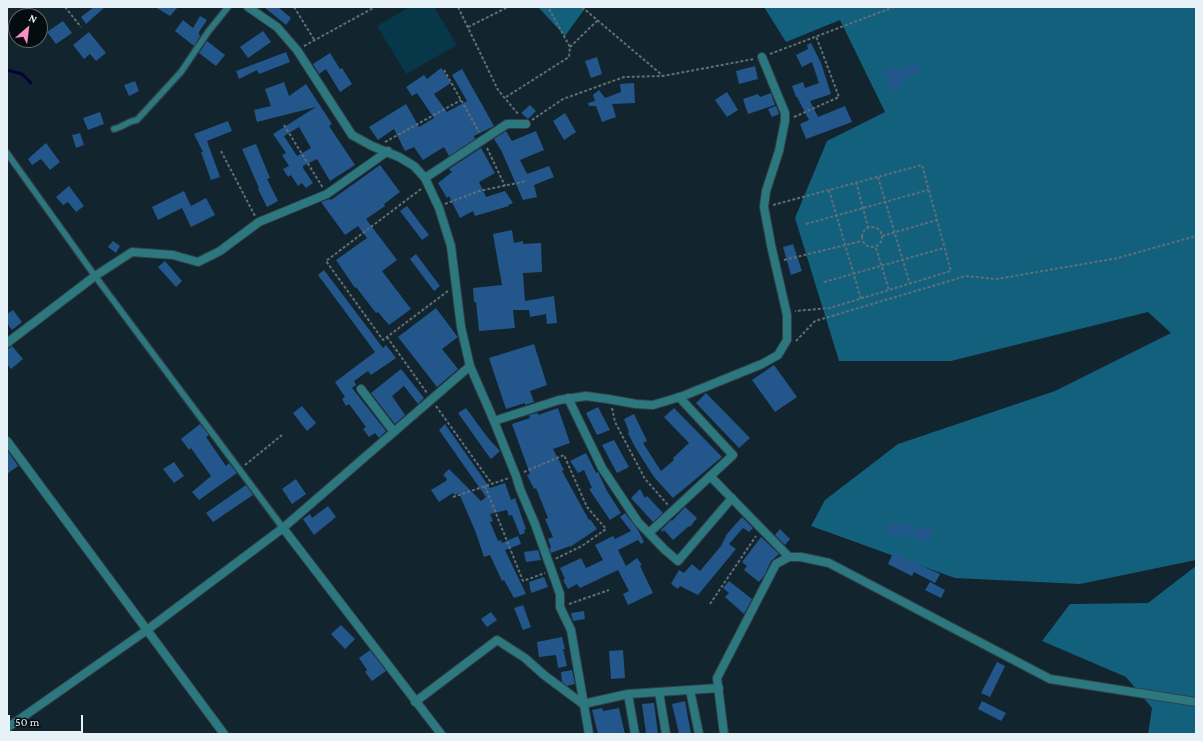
<!DOCTYPE html>
<html>
<head>
<meta charset="utf-8">
<style>
  body { margin:0 }
  #map { position:relative; width:1203px; height:741px; overflow:hidden; background:#12242d; font-family:"Crimson Pro",serif }
  canvas { display:block }
  .frame { position:absolute; inset:0; border:8px solid #e7f2f8; pointer-events:none }
  .north { position:absolute; left:8px; top:8px; width:40px; height:40px; box-sizing:border-box; background:#050c10; border:1px solid #5f686d; border-radius:50%; rotate:28deg; font-size:11px; font-weight:700; line-height:16px; text-align:center; color:#e7f2f8 }
  .north::after { content:''; display:block; margin:auto; width:14px; height:18px; background:#fa8fc8; clip-path:polygon(50% 0,100% 100%,50% 72%,0 100%) }
  .scale { position:absolute; left:8px; top:715px; width:75px; height:18px; box-sizing:border-box; border:2px solid #e7f2f8; border-top:0; padding-left:5px; font-size:12px; line-height:14px; white-space:nowrap; color:#e7f2f8; -webkit-text-stroke:3px #050c10; paint-order:stroke }
</style>
</head>
<body>
<div id="map">
<canvas width="1203" height="741"></canvas>
<div class="frame"></div>
<div class="north">N</div>
<div class="scale">50 m</div>
</div>
<script>
const g = document.querySelector('canvas').getContext('2d');
g.lineJoin = 'round';
function paint(path, color) { g.fillStyle = color; g.fill(path, 'evenodd'); }
function stroke(path, color, width, dash) { g.strokeStyle = color; g.lineWidth = width; g.lineCap = dash ? 'butt' : 'round'; g.setLineDash(dash || []); g.stroke(path); }
const green = new Path2D(`
  M409,7H434L457,45L406,74L377,26Z`);
const forest = new Path2D(`
  M538,7H586L565,36Z
  M764,7H1196V560L1080,584L955,578L811,526L825,500L898,444L1055,391L1171,333L1148,312L951,361H839L795,218L827,141L885,112L840,20L786,42Z
  M1196,566V734H1148L1152,708L1126,677L1042,641L1070,604L1148,603Z`);
const stream = new Path2D(`
  M7,70L22,74L31,83`);
const building = new Path2D(`
  M94,7H105L86,24L81,17Z
  M155,7H178L170,16Z
  M264,7H278L291,18L286,25Z
  M200,16L207,20L199,32V34L200,36L194,46L175,31L183,20L193,28Z
  M63,21L72,33L56,44L47,32Z
  M263,31L271,42L248,58L240,47Z
  M89,32L106,53L96,61L90,54L84,59L73,45Z
  M207,41L225,55L216,66L199,53Z
  M811,43L821,63L831,94L810,101L818,117L845,106L852,122L806,139L800,124L809,120L797,97H796L792,86L803,82L805,88L819,83L812,62L802,67L796,55L808,49L807,45Z
  M286,52L290,62L259,74L257,70L239,79L236,71Z
  M330,53L340,69L342,68L352,84L340,92L326,69L319,74L313,64Z
  M597,57L602,74L591,78L585,61Z
  M917,64L920,73L900,80L903,88L890,92L884,71L896,67L898,70Z
  M755,66L758,79L739,84L736,71Z
  M441,68L451,83L434,94L447,112L467,101L452,75L462,69L494,126L474,136L475,139L449,156L444,147L423,160L414,147L405,151L394,129L378,140L369,127L406,104L419,127L434,118L417,93L412,96L406,87L424,75L427,79Z
  M135,81L139,91L129,96L124,85Z
  M284,82L289,96L306,84L332,124L329,126L355,165L330,181L317,159L303,166V168L313,183L306,188L302,183L298,186L291,175L288,177L283,169L289,166L282,155L286,153L273,134L316,107L257,122L254,110L271,106L265,89ZM299,127L311,148L297,156L284,136Z
  M634,83L635,103L612,104L616,117L602,122L596,106H589L588,103L595,101L593,95L599,90L605,98L621,92L620,84Z
  M727,92L738,110L727,117L715,100Z
  M771,93L775,105L748,114L743,99L758,94L760,97Z
  M530,105L536,111L528,119L521,113Z
  M776,106L779,114L772,117L768,109Z
  M100,112L104,124L88,130L83,118Z
  M565,113L576,132L564,140L553,121Z
  M228,121L232,131L207,141L220,177L211,180L201,152H203L194,134Z
  M506,131L512,141L536,131L544,150L520,160L527,174L549,166L554,177L534,185L537,197L523,200L501,150L494,139Z
  M80,133L84,145L76,148L72,135Z
  M46,143L60,162L50,170L41,159L32,165L28,159Z
  M256,144L270,178L267,179L278,201L267,207L258,189L259,188L242,149Z
  M481,148L495,173L479,182L486,197L505,191L513,203L508,205L509,206L475,216L473,211L460,218L449,196L447,198L438,183L452,172L449,169Z
  M380,165L400,192L384,204L385,206L366,219L397,260L382,271L411,309L389,325L378,312L376,313L356,287L355,288L336,260L367,238L358,226L345,235L321,202L330,199L331,200Z
  M69,186L84,206L76,212L68,202L63,205L56,197Z
  M184,191L191,206L206,198L215,215L191,227L182,208L158,220L152,207Z
  M407,206L429,235L422,240L400,211Z
  M512,230L514,243L523,241V244L541,243L542,272L523,273L525,301L554,296L557,323L547,324L546,314L530,317L529,310H513L515,328L479,331L476,302H474L473,288L502,285L493,234Z
  M113,241L120,246L116,253L108,247Z
  M793,244L802,271L791,275L783,247Z
  M416,254L440,286L434,291L410,259Z
  M165,261L182,281L176,287L158,267Z
  M324,270L383,348L386,345L396,358L371,375L368,371L354,381L356,385L352,388L386,431L379,438L375,433L369,437L363,429L366,427L349,404L346,406L342,399L345,397L335,382L375,352L318,275Z
  M436,308L457,336L458,337L442,349L458,369L437,387L398,337Z
  M13,310L22,322L12,330L7,323V314Z
  M534,344L547,385L530,391L534,402L525,405V403L506,409L489,358Z
  M12,346L23,359L11,369L7,364V350Z
  M774,365L797,397L775,412L752,380Z
  M401,369L424,398L418,404L404,386L392,396L405,415L395,424L371,393Z
  M706,393L750,438L739,448L696,403Z
  M302,406L316,423L307,431L293,413Z
  M598,407L610,430L597,435L586,413Z
  M466,408L488,438L500,451L491,459L485,451L458,413Z
  M558,408L570,443L553,449L564,470L562,471L589,520L590,519L597,529L570,547V546L551,553L549,548H551L548,539L553,537L545,519L548,518L536,488L534,489L527,475L530,474L512,424L530,418L529,415L538,413V415Z
  M674,408L722,457L673,498L654,477L635,447L628,433L629,432L624,419L634,414L647,441L643,443L661,471L674,460L673,458L689,443L664,417Z
  M200,424L209,435L206,437L226,466L229,463L237,473L199,500L192,492L211,476L191,448L189,450L181,439Z
  M445,424L490,488L505,483L511,500L515,498L526,529L524,530L525,533L520,535L512,515L509,516L507,510L490,514L493,521L490,522L498,541L501,540L502,543L518,536L521,544L505,550L526,594L514,598L504,580L502,581L490,555L484,557L476,533L459,493L455,495L453,493L439,502L431,490L446,481L447,479L443,475L449,469L481,501L486,497L439,430Z
  M614,440L629,467L617,473L602,445Z
  M7,450L18,466L7,474Z
  M586,453L596,473L598,472L607,491L621,513L610,520L589,489L592,488L584,470L578,473L570,461Z
  M174,462L184,476L174,483L163,469Z
  M296,479L306,494L292,504L282,489Z
  M246,485L253,495L213,522L206,513Z
  M640,489L645,498L647,496L663,513L653,522L631,498Z
  M328,506L336,517L314,535L303,519L310,514L312,518Z
  M685,507L697,518L690,527L689,526L673,540L664,530L662,532L661,530L671,520L672,521Z
  M625,513L638,530L644,542L641,544L638,540L618,550L626,566L637,558L642,565L640,566L653,593L628,605L623,594L629,591L618,570L580,588L577,584L568,589L563,580L565,579L560,568L581,558L586,568L603,560L595,545L613,536L615,539L631,531L620,517Z
  M742,517L753,528L749,532L743,528L729,544L736,549L698,595L680,586L678,589L671,584L679,570L684,573L692,564L700,571L721,546L727,534Z
  M910,524V535H887V525Z
  M932,528V539L914,540V529Z
  M780,529L790,539L785,545L775,535Z
  M761,537L779,554L771,561L764,576L759,582L744,570L747,566L742,562Z
  M538,550L541,560L526,562L524,552Z
  M893,553L940,574L935,583L914,572L912,576L888,564Z
  M544,577L548,587L531,593L529,582Z
  M729,581L752,599L744,614L725,597L729,593L723,588Z
  M930,582L945,590L941,598L925,590Z
  M523,605L531,627L523,630L514,608Z
  M584,611L585,619L573,621L571,613Z
  M491,612L497,620L487,627L481,619Z
  M341,625L355,639L345,649L331,634Z
  M562,637L565,649H563L567,666L558,668L556,655L539,657L537,642Z
  M370,650L386,671L372,681L365,672L367,670L359,658Z
  M623,650L625,678L611,679L609,651Z
  M997,662L1005,666L990,697L981,693Z
  M572,670L575,684L567,686L562,682L561,672Z
  M685,701L691,734H679L672,704Z
  M982,701L1006,713L1001,721L978,709Z
  M654,703L658,734H646L642,704Z
  M602,708L603,711L619,708L625,734H598L592,710Z`);
const path = new Path2D(`
  M65,7L81,27
  M294,7L315,41
  M458,7L498,90L519,115
  M582,7L663,76
  M468,27L508,7
  M304,46L375,7
  M570,47L598,20
  M770,54L894,7
  M444,70L479,132
  M506,97L569,57L570,47L548,7
  M794,117L839,97L816,36
  M532,120L563,99L624,77L663,76L754,59
  M284,125L323,188
  M385,142L461,100
  M487,148L505,186
  M221,151L255,216
  M878,177L910,284
  M856,182L868,227
  M421,189L326,261L383,340L448,291
  M829,190L861,299
  M445,204L479,191L527,181
  M773,205L922,165L951,271L830,308L795,311
  M806,224L928,190
  M862 237a10 10 0 1 1 20 0a10 10 0 1 1-20 0Z
  M882,236L937,220
  M876,248L889,290
  M784,260L862,241
  M824,282L944,248
  M387,337L427,393
  M796,341L815,321L966,276L997,279L1118,258L1196,236
  M436,406L492,484
  M612,408L615,422L645,479L668,505
  M245,465L282,435
  M524,472L564,455L587,507L606,529L582,546L555,559
  M485,486L523,581L545,573
  M453,497L509,478
  M569,604L609,590
  M710,604L756,536`);
const service = new Path2D(`
  M114,129C123,127 128,121 137,120L181,72L208,32L228,7
  M7,153L95,276L283,528`);
const minor = new Path2D(`
  M425,178L507,124H526
  M7,343L95,276L132,252L173,255L198,262L220,251L259,222L327,194L388,151
  M361,389L394,432
  M568,398L602,468L638,522L665,550L678,561L732,498
  M494,421L559,400L586,396L608,399L636,404L653,405L683,396L762,364L778,355L787,340V315L771,245L764,207L766,191L779,151L785,121V113L762,57
  M7,441L224,734
  M710,476L789,557
  M283,528L441,734
  M649,533L733,455L679,397
  M690,690L699,734
  M659,692L666,734
  M628,694L635,734
  M415,702L497,640L525,658L544,675L583,704L628,694L719,688
  M7,728L147,630L283,528L470,366
  M724,734L717,678L776,564L789,557H801L829,563L1050,679L1196,702`);
const tertiary = new Path2D(`
  M248,7L277,27L297,50L352,135L372,146L399,157L414,166L425,178L439,208L451,246L461,327L470,366L494,421L516,476L520,489L535,524L560,594V607L571,630L589,734`);
paint(green, '#06384a');
paint(forest, '#13607c');
stroke(stream, '#070036', 3);
paint(building, '#23578c');
stroke(service, '#304149', 8);
stroke(minor, '#304149', 10);
stroke(tertiary, '#304149', 10);
stroke(path, '#5f6f77', 2, [3, 2]);
stroke(service, '#2d787f', 5.5);
stroke(minor, '#2d787f', 8);
stroke(tertiary, '#2d787f', 8);
</script>
</body>
</html>
